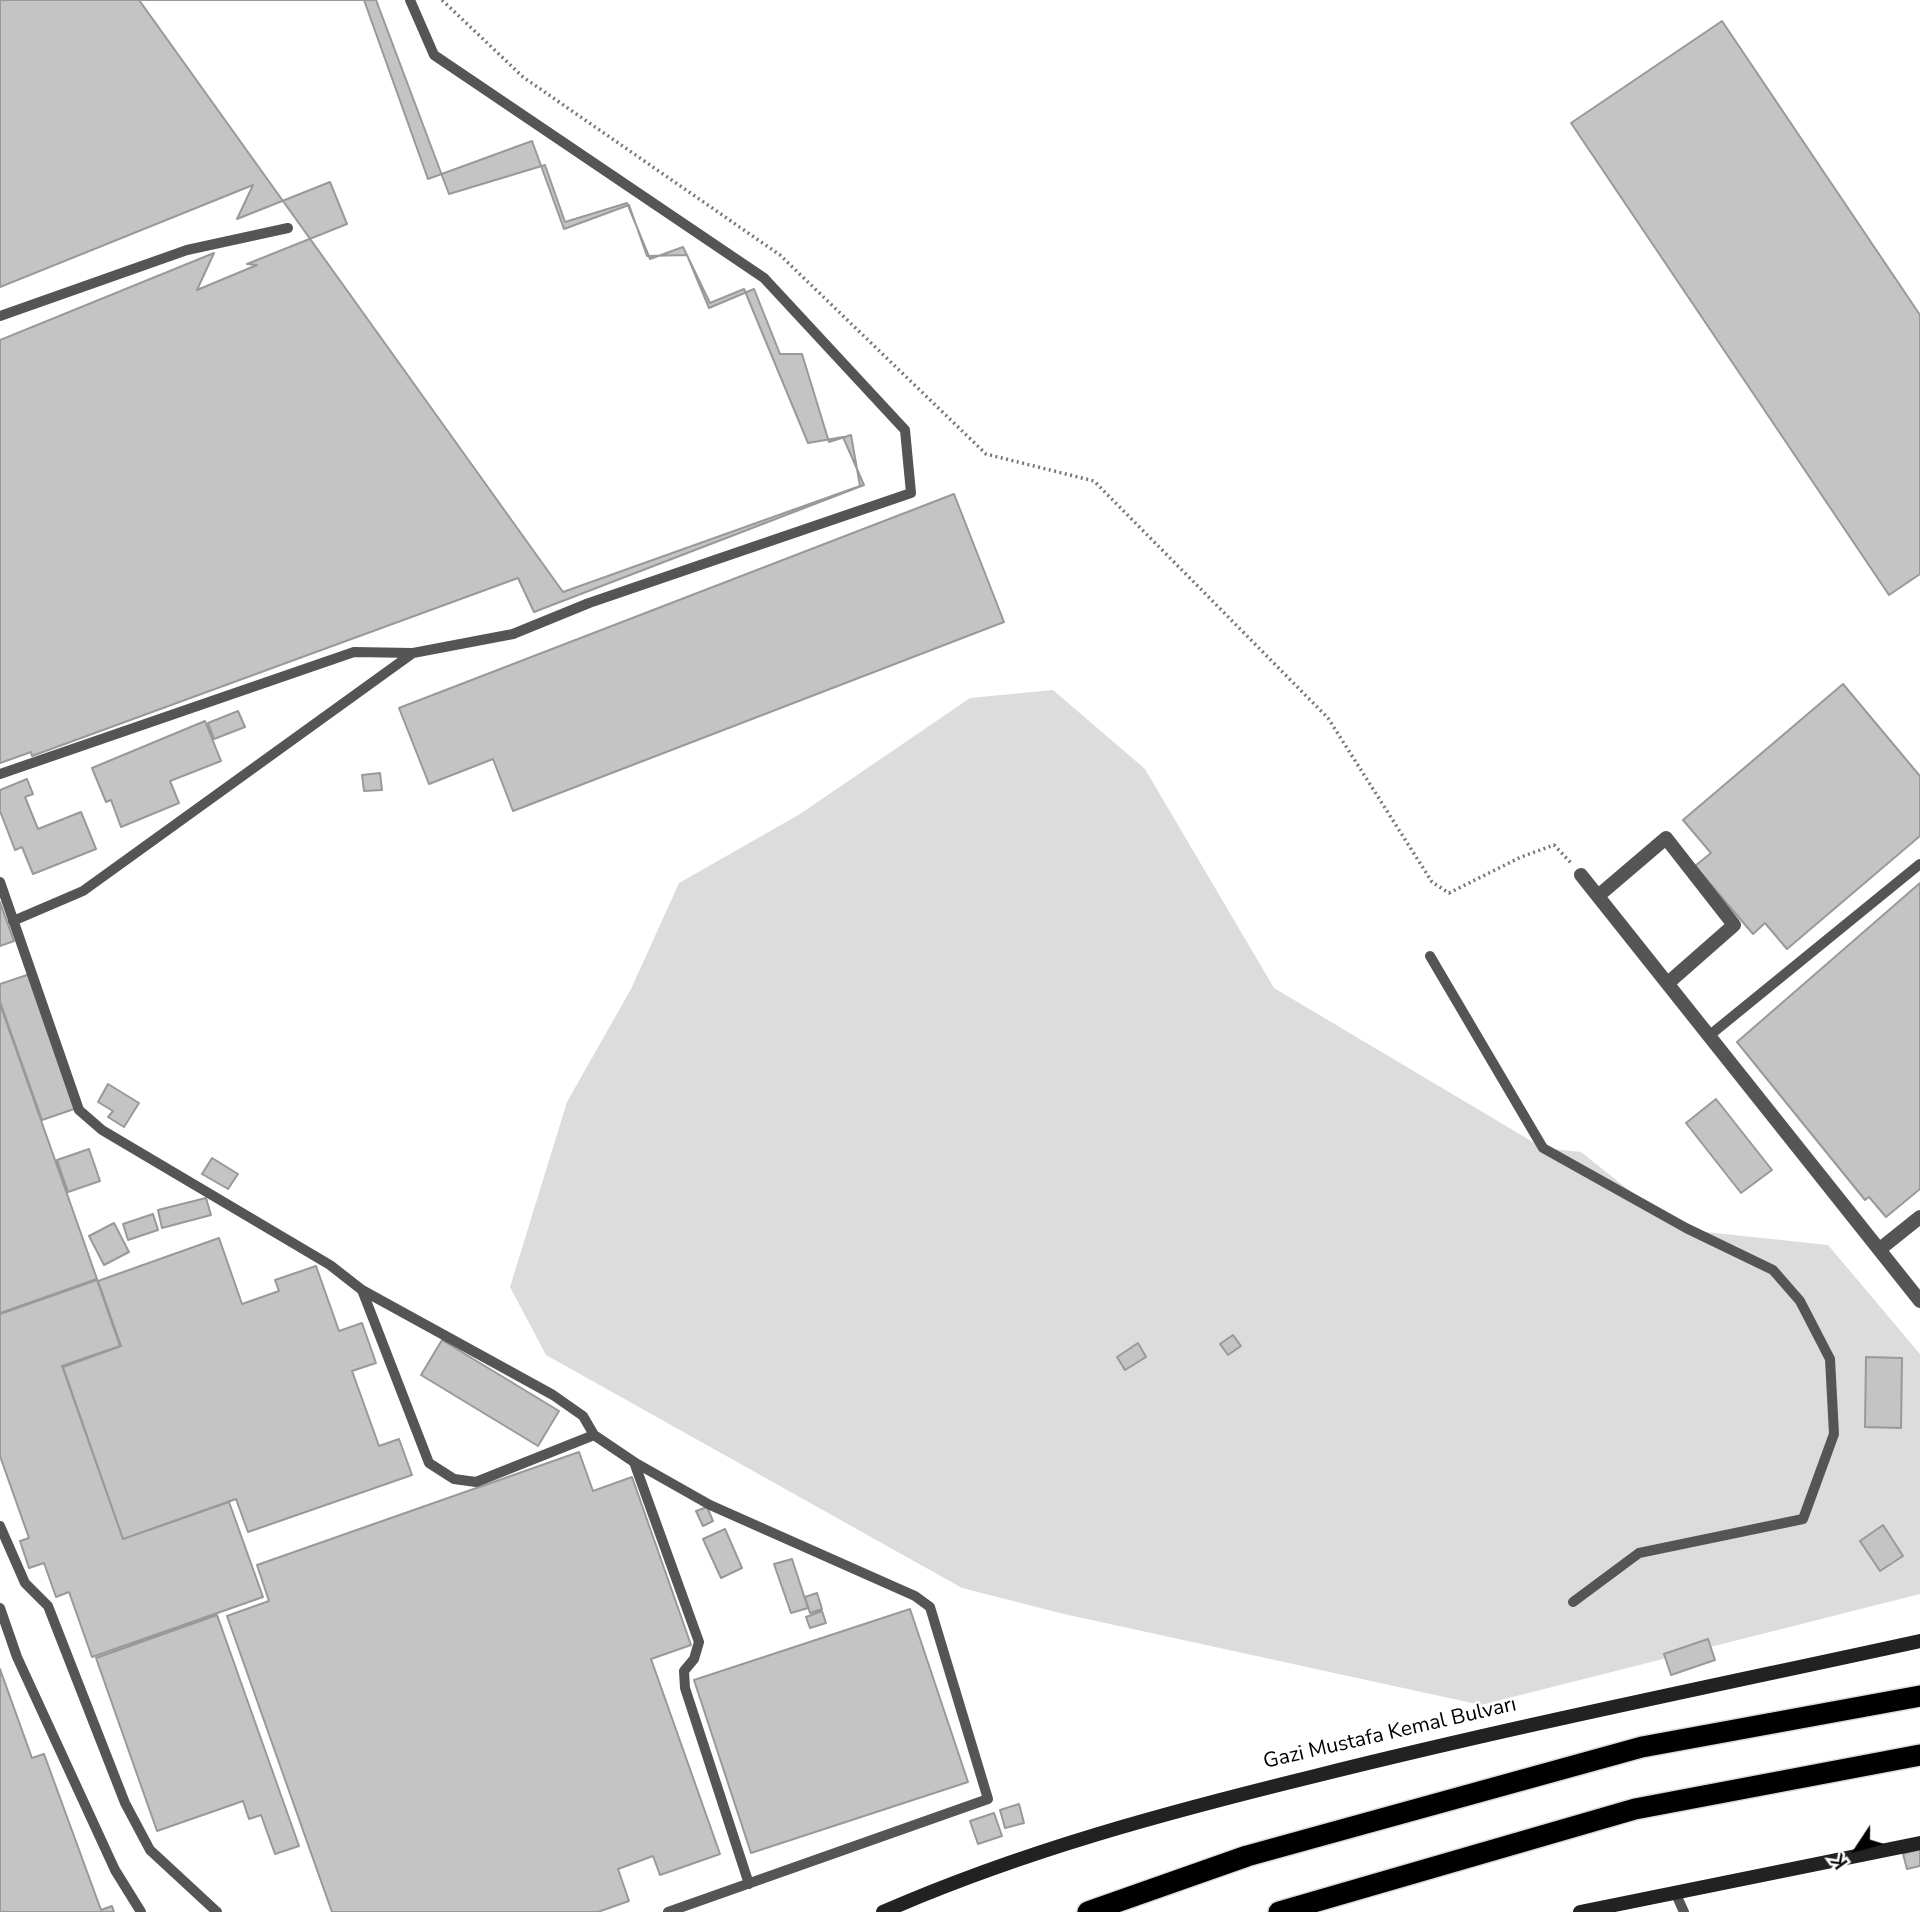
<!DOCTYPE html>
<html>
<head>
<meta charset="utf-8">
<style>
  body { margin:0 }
  #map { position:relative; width:1920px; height:1912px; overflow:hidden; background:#fff; font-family:"Nunito Sans",sans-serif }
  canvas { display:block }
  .north { position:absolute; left:1822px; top:1814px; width:70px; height:70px; -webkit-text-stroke:5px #fff; paint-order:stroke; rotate:234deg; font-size:19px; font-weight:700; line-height:28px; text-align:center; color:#000 }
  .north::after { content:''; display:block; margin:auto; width:24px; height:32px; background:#000; clip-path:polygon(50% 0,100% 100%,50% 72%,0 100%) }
</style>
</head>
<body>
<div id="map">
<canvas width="1920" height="1912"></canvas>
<div class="north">K</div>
</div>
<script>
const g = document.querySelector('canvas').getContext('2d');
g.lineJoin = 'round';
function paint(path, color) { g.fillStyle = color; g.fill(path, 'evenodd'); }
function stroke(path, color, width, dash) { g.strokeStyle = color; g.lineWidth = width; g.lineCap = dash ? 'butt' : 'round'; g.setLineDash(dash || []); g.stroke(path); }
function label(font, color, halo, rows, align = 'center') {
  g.font = font + ' "Nunito Sans",sans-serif'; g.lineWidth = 5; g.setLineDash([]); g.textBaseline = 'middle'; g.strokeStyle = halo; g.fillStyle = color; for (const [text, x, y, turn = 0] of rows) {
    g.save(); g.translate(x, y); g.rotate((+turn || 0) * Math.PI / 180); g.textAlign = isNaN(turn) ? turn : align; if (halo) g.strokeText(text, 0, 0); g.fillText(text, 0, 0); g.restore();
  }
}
const green = new Path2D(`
  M1053,690L1145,769L1274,988L1543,1148L1581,1152L1678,1229L1828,1245L1920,1354V1594L1481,1705L1064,1614L962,1588L546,1355L510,1287L567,1102L631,989L679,883L800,814L970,698Z`);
const building = new Path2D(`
  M0,0H376L449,194L545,165L565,222L627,203L650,259L683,247L710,303L744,289L808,443L843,437L864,485L534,612L518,578L32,756L31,752L0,763V340L214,253L197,290L257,265L247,264L347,224L330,182L237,219L253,185L0,287Z
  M139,0H364L428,179L532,141L564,229L629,205L647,256L687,255L709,308L754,289L780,354H802L829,442L851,435L860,486L563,592Z
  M1722,21L1920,315V574L1889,595L1571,123Z
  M954,494L1004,622L513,811L493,759L429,784L399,708Z
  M1843,684L1920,776V836L1787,949L1765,923L1753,934L1695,866L1711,853L1683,820Z
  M238,711L245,727L214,739L208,723Z
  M205,721L221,761L170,781L179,803L121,827L111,800L106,802L92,768Z
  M380,773L382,790L364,791L362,775Z
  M27,779L33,794L25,797L38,829L81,812L96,849L33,874L22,847L15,850L0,811V790Z
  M1920,883V1189L1886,1217L1869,1197L1865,1200L1737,1042Z
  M0,902L14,941L0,946Z
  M30,974L77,1108L42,1120L0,1002V984Z
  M0,1004L97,1279L0,1313Z
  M108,1084L139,1103L124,1127L108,1117L113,1111L98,1102Z
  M1716,1099L1772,1170L1741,1193L1686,1123Z
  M89,1149L100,1181L68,1192L57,1160Z
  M212,1158L238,1174L228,1189L202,1174Z
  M206,1198L211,1215L162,1228L158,1210Z
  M153,1214L158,1230L128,1240L123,1224Z
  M114,1223L129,1252L104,1265L89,1236Z
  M219,1238L242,1304L279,1291L275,1280L316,1266L339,1331L362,1323L376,1363L352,1371L379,1446L399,1439L412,1475L248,1532L236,1499L123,1539L63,1367L121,1346L98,1281Z
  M97,1280L120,1346L62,1366L123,1539L229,1502L263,1597L92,1657L69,1592L56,1597L44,1563L29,1568L20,1541L29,1538L0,1456V1314Z
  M1233,1335L1241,1346L1228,1355L1220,1344Z
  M442,1340L559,1411L538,1446L421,1375Z
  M1138,1343L1146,1357L1125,1370L1117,1357Z
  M1866,1357L1902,1358L1901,1428L1865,1427Z
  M579,1452L593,1491L632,1477L691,1645L651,1659L720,1854L660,1875L653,1856L618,1869L629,1901L598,1912H332L227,1616L269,1601L257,1565Z
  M707,1507L713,1521L703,1526L696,1511Z
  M1883,1525L1903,1556L1880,1571L1860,1541Z
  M725,1529L742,1568L721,1578L703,1539Z
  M792,1559L808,1608L791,1613L774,1564Z
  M817,1593L822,1609L810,1613L805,1597Z
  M910,1609L968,1782L751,1853L694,1680Z
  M822,1611L826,1623L810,1628L806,1617Z
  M217,1615L299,1846L275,1854L261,1815L249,1819L243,1801L157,1831L96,1658Z
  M1708,1639L1715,1660L1671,1675L1664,1654Z
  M0,1669L32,1758L44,1754L101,1910L112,1906L114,1912H0Z
  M1019,1804L1024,1823L1005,1828L1000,1810Z
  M994,1813L1002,1836L978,1844L970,1821Z
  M1920,1849V1866L1907,1869L1903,1854Z`);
const path = new Path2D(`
  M442,0L523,77L780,255L986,454L1094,481L1328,718L1432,882L1449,893L1521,857L1554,845L1571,863`);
const lane = new Path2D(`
  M0,316L187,250L288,228
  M0,774L354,652L413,653L513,634L589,603L911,493L905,430L764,278L434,55L410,0
  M0,882L79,1110L102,1130L330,1265L362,1290L553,1395L583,1416L594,1435L634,1462L710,1505L915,1596L930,1607L988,1799L668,1912
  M13,921L83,891L413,653
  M1430,956L1543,1148L1686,1228L1773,1270L1800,1301L1830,1359L1834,1434L1803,1519L1639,1553L1573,1602
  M1710,1035L1920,864
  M362,1290L429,1463L454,1479L476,1482L594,1435
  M634,1462L699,1642L694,1659L684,1671L685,1688L749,1884
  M0,1526L25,1583L48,1606L125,1803L150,1850L217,1912
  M0,1608L17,1657L115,1870L141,1912
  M1675,1892L1684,1912`);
const street = new Path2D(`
  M1581,875L1920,1301
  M1598,896L1666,838L1734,925L1668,983
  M1880,1249L1920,1217`);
const secondary = new Path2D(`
  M883,1912C1022,1851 1168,1812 1315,1776C1515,1726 1718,1685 1920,1641
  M1580,1912L1920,1843`);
const highway = new Path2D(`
  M1088,1912L1247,1856L1642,1747L1920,1696
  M1279,1912L1635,1809L1920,1755`);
const streetNames = [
  ["Gazi Mustafa Kemal Bulvarı",1390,1734,-13]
];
paint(green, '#dcdcdc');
paint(building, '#c4c4c4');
stroke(building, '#999', 2);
stroke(highway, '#dbdbdb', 24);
stroke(path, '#777', 3.5, [2, 3.5]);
stroke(lane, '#555', 10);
stroke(street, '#555', 14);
stroke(secondary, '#222', 14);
stroke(highway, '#000', 21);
label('21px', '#000', '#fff', streetNames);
</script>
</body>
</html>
